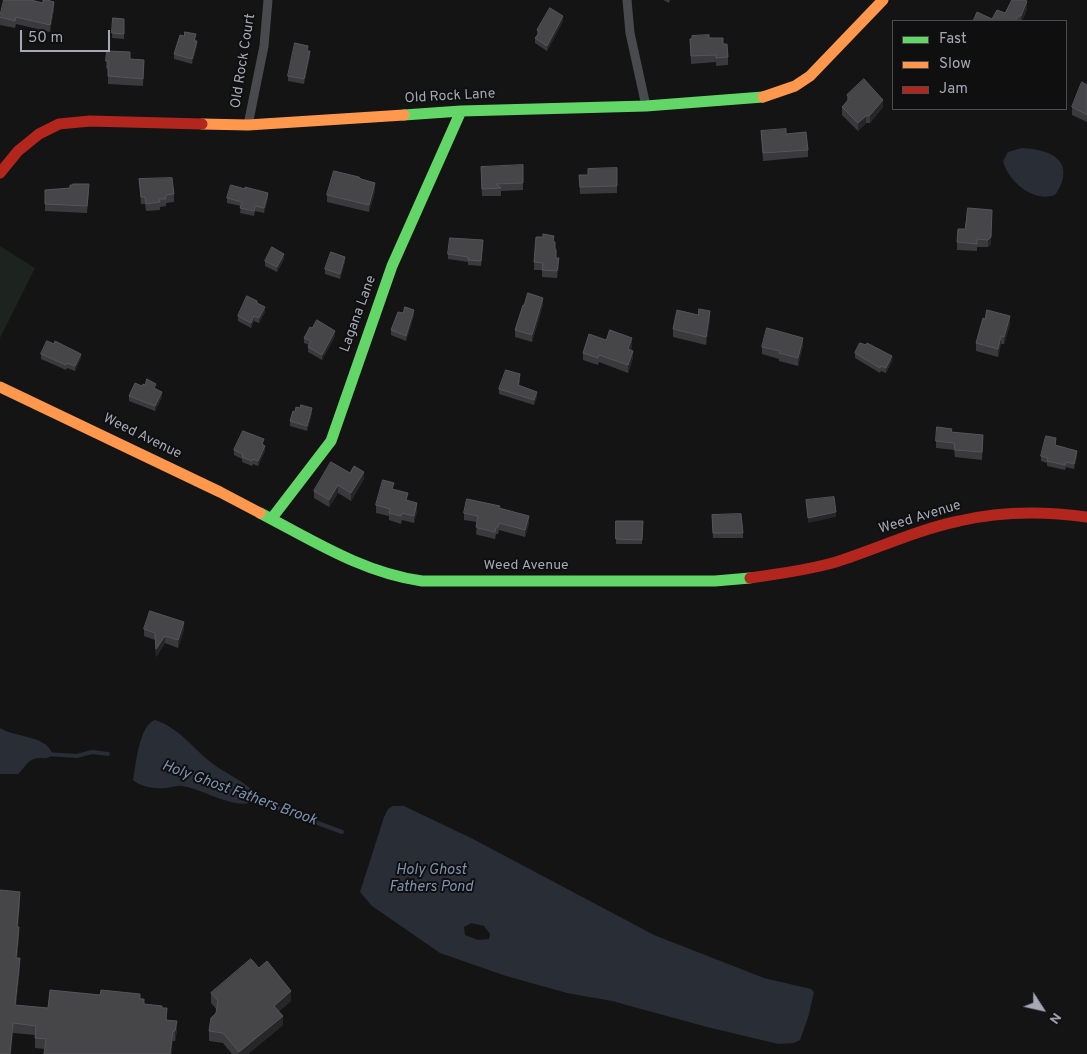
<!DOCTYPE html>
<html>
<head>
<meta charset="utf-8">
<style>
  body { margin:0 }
  #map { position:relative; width:1087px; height:1054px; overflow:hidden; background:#141414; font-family:Overpass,sans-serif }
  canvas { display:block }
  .legend { position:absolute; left:892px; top:20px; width:175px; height:90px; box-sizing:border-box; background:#0f0f10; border:1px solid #4b4c52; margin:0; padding:6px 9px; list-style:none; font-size:15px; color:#a5a8b5 }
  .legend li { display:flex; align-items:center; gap:10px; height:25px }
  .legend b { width:25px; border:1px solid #4b4c52 }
  .north { position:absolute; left:1017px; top:984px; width:50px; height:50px; -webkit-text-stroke:4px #0f0f10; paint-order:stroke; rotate:125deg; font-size:14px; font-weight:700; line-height:20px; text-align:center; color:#a5a8b5 }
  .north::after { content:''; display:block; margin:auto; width:18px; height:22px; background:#a5a8b5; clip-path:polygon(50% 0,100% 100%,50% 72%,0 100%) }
  .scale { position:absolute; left:20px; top:30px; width:90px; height:22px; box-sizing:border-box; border:2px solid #a5a8b5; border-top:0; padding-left:6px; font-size:15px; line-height:18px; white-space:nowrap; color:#a5a8b5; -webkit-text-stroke:4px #0f0f10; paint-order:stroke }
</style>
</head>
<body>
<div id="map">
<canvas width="1087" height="1054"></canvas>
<ul class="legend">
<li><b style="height:6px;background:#63d668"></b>Fast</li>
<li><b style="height:6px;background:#ff974d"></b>Slow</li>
<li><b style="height:6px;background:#b3261e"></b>Jam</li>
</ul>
<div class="north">N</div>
<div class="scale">50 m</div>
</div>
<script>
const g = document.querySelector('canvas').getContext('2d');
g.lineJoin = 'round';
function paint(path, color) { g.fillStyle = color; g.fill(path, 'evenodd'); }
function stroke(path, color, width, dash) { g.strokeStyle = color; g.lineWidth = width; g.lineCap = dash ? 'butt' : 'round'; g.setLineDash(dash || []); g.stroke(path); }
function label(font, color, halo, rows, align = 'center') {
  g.font = font + ' Overpass,sans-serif'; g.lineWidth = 4; g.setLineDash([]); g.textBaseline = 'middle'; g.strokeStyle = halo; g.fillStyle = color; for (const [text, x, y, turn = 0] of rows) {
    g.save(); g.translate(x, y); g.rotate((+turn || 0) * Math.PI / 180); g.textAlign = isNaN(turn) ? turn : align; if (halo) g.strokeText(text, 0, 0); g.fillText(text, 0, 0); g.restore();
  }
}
const green = new Path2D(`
  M0,246L35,268L0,338Z`);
const water = new Path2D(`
  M1022,148C1040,149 1067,154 1063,177C1062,184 1059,189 1055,195C1033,203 1008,181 1003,161L1008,152Z
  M155,720C180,728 193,749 213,764C228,775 245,781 257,795V799C240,814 202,788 182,786C177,785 171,788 166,788C156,789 140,787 133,780C136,765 139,725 155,720Z
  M0,728C16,738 45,735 52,753C48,762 42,756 34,759C27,761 24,769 18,774H0Z
  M393,806H404L473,839L654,935L764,978L811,989L814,992L808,1018L800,1040L794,1043L778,1044L707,1027L612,1001L567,993L506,976L440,953L372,906L360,892L384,817L388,809ZM471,923L484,926L490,934L489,939L478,940L465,935L464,927Z`);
const stream = new Path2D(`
  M46,754L77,756L92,752L108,754
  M253,799L342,832`);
const street = new Path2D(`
  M627,0L630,33L646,106
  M248,125L264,46L268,0`);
const fast = new Path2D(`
  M404,115L461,111L646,106L763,97
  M260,513C312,540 363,573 422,581H715L750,578
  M272,518L331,441L392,266L461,111`);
const slow = new Path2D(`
  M763,97L795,86L810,76L883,0
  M202,124L248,125L404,115
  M0,387L220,492L260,513`);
const jam = new Path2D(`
  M0,173L18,151L39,134L59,124L90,121L202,124
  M750,578C779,574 808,570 836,562C877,549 916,530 959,521C1001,511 1044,511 1087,517`);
const wall = new Path2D(`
  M663,0H670L669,3Z
  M54,9L50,32L16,24L15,28L0,25V17Z
  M1027,9L1022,21H973L992,19Z
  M113,18L124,19V39L112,38Z
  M563,21L547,51L535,43V38L537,35V30Z
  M709,38L723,44L728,57V65L716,66V62L691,64L690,39Z
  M196,39L197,46L192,64L174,59V54Z
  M107,51L130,59L144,60L143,86L108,84V69L106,68Z
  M308,51L310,56L304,84L288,81V76Z
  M1087,85V122L1072,115V107Z
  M847,95L883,107L870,123H866L858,131L842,115V107L847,102Z
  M761,131L786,134L808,150V157L763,161Z
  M523,165V190L501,191V196H482L481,175Z
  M617,168V193L580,194L579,175H588Z
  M139,179L174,194V202L166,203V206L160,207V210L146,211L145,204H141Z
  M45,190L89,191L87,213L45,211Z
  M375,191L369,212L327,202V195Z
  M227,198H268L264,213L255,211L254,216L240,213L241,206L227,203Z
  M968,208L991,244L988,247H977V251L957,250V242L965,229Z
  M554,242L556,258L559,266L557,278L542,277V270H534V262Z
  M483,245L481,266L468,265V262L448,259V254Z
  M284,259L277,272L265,266V261Z
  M345,262L340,279L325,274V269Z
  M257,303L265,312L259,323L254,321L251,328L238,321V316Z
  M524,305H543L532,342L515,337V330Z
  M403,313L414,315L406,341L391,335V330Z
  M698,315L710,319L706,345L673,337V329Z
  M1010,324L1004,344H1001L998,357L976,351V343Z
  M312,328L335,336L322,360L308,352V347L309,345L304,343V338Z
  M606,340L632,346L631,350L633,358L628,373L599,362L598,365L583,360V353Z
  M803,345L798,366L779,361V359L762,354V347Z
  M855,353L892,361L886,373L881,371L880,373L855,358Z
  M41,354L81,358L75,371L67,368L66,370L41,359Z
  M520,379L519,386L537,397L534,405L499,394V389Z
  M142,386L156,389L162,397L155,411L129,401V396Z
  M295,412L312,413L307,431L290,426V421Z
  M952,432L983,442L982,460L955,457L954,450L936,448V441Z
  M1056,443V445L1077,456L1074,469L1066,467L1065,470L1047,466V463L1041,461V456Z
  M264,444L265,451L258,466L253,464L252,466L242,462V459L234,455V450Z
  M350,473L364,479L351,501L338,493L329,507L314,498V491Z
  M394,489L408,501L417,511L414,523L402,520L401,524L389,520V516L376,513V505Z
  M500,508L529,523L525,537L499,530L498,534H496L495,539L478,535L476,534L477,522L464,520V513Z
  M712,520L743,533V538H713Z
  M616,521H643L642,544H616Z
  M144,629H184L178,648L165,643L156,657L155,640L144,636Z
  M1,890L20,902L18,927L19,937L17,958L20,968L16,1005L48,1008L140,999L144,1004L162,1008L167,1020L177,1031L175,1041L45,1049L35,1048V1035L13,1033Z
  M259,968L291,1001L279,1011L283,1025L248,1054H232L223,1043L209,1041V1031L216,1013L217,1010L211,1003V993Z`);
const shadedWall = new Path2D(`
  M1027,1V9L1022,21H1021V16Z
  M54,2V9L50,32V25Z
  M563,16V21L547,51V46Z
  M197,41V46L192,64V59Z
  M310,51V56L304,84V79Z
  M883,100V107L870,123V115Z
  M866,116V123L858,131V123Z
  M375,183V191L369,212V205Z
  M268,193V198L264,213V208Z
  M992,210L991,244L988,247V240Z
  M284,254V259L277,272V267Z
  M345,257V262L340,279V274Z
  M559,258V266L557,278V271Z
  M543,298V305L532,342V335Z
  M265,307V312L259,323V318Z
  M414,310V315L406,341V336Z
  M710,311V319L706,345V337Z
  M254,316V321L251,328V323Z
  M1010,316V324L1004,344V337Z
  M335,331V336L322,360V355Z
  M1001,336V344L998,357V349Z
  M632,338V346L628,356V349Z
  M803,338V345L798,366V358Z
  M633,351V358L628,373V365Z
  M81,354V358L75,371V366Z
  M892,356V361L886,373V368Z
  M162,392V397L155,411V406Z
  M537,392V397L534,405V400Z
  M312,408V413L307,431V426Z
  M265,446V451L258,466V461Z
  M1077,451V456L1074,469V464Z
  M364,472V479L351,501V493Z
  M338,485V493L329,507V500Z
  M417,503V511L414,523V516Z
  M836,512V517L808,523V518Z
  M529,516V523L525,537V530Z
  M184,622V629L178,648V640Z
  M165,636V643L156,657V649Z
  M20,892V902L17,937V927Z
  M19,927V937L16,968V958Z
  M20,958V968L15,1015V1005Z
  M291,991V1001L274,1016V1006Z
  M283,1016V1025L248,1054H239V1052Z
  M177,1021V1031L175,1041V1031Z
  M13,1023V1033L11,1054H10Z
  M173,1031L172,1054H170Z`);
const building = new Path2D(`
  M4,0H31L43,3V0H47L54,2L50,25L16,17L15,21L0,17Z
  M1012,0H1024L1027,1L1021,16H1018L1015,21H973L977,12L992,19L997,10L1005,13Z
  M550,8L563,16L547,46L535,38L540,32L537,30L538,28Z
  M113,18L124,19V34L112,33Z
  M185,32L196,34L194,41H197L192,59L174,54L180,35L184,36Z
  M709,35V38H723V44H727L728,57L716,58V55L691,56L690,39H692V36Z
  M295,43L308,46L307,51H310L304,79L288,76Z
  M107,51L130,52V59L144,60L143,79L108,76V61H106Z
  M864,79L883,100L870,115L866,116L858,123L842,107L850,98L847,95Z
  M1082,82L1087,85V115L1072,107Z
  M786,129V134L806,132L808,150L763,153L761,131Z
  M523,165V183L496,184L501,188L482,189L481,167Z
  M617,168V186L580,187L579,175H588V169Z
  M334,171L359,177L361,179L375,183L369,205L327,195Z
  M172,178L174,194L166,195V199H159L160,202L146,204L145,197H141L139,179Z
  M73,184H89L87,206L45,204V190L70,188V185H73Z
  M231,185L245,189V187L268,193L264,208L255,206L254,211L240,208L242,202L227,198Z
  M968,208L992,210L991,237L988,240L977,239V244L957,242L958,229H965Z
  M543,234L554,236L553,241L555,242V248L556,250V258H559L557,271L542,270L543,263L534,262L536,237H543Z
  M450,238L483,240L481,261L468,260V257L448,254Z
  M272,247L284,254L277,267L265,261Z
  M331,252L345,257L340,274L325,269Z
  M528,293L543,298L532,335L515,330L523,305H524Z
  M247,296L257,301V303L265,307L259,318L254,316L251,323L238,316Z
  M405,307L414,310L406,336L391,330L398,312L403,313Z
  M699,309L710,311L706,337L673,329L677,310L698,315Z
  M987,310L1010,316L1004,337L1001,336L998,349L976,343L983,318L985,319Z
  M317,320L335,331L322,355L308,347L311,341L304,338L310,327L312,328Z
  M767,328L803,338L798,358L779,353L780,351L762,347Z
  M610,330L632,338L628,349L633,351L628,365L599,355L598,358L583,353L589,334L606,340Z
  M47,341L54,344L55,341L81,354L75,366L67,363L66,365L41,354Z
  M860,343L866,345L867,343L892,356L886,368L881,366L880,368L855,353Z
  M506,370L520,374L518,385L537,392L534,400L499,389Z
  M147,379L156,384L154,388L162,392L155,406L129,396L135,383L142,386L143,384L145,385Z
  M301,405L312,408L307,426L290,421L293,411L295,412L296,407L300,408Z
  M937,427L952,429L951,432L983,435L982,452L955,450L954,443L936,441Z
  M243,431L264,439L262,444L265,446L258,461L253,459L252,461L242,457L243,454L234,450Z
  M1046,436L1056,438L1055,445L1077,451L1074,464L1066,462L1065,465L1047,461L1048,458L1041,456Z
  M331,462L350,473L354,466L364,472L351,493L338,485L329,500L314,491Z
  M383,480L394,483L392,489L408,493L406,500L417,503L414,516L402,513L401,516L389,513L390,509L376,505Z
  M834,497L836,512L808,518L806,500Z
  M467,499L500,506L499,508L529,516L525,530L499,523L498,527H496L495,532L478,528L476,527L478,516L464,513Z
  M741,514L743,533H713L712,515Z
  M616,521H643L642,540L616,539Z
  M150,611L184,622L178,640L165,636L156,649L155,633L144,629Z
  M0,890L20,892L17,927H19L16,958H20L15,1005L48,1008L50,990L100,995L101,990L140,994V999H144V1004L162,1006V1008H167L166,1020L177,1021L175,1031H173L170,1054H44L46,1039L35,1038L36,1026L13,1023L10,1054H0Z
  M251,959L259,968L267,961L291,991L274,1006L283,1016L239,1052L223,1033L209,1031L211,1018L216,1013L218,1001L211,993Z`);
const streetNames = [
  ["Old Rock Court",244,61,-81],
  ["Old Rock Lane",450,97,-3],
  ["Lagana Lane",359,314,-70],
  ["Weed Avenue",142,437,26],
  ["Weed Avenue",920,518,-17],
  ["Weed Avenue",526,566]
];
const waterNames = [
  ["Holy Ghost Fathers Brook",239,794,20],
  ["Holy Ghost",431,871],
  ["Fathers Pond",431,888]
];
paint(green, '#1d231e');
paint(water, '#282d36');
stroke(stream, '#282d36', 4);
stroke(street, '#494a4d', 9);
stroke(fast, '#63d668', 11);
stroke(slow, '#ff974d', 11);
stroke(jam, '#b3261e', 11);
paint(wall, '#3a3a3c');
paint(shadedWall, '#262627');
paint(building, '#464649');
stroke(building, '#54555a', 1);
label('14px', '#a5a8b5', '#0f0f10', streetNames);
label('italic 15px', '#7d91b0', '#0f0f10', waterNames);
</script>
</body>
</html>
